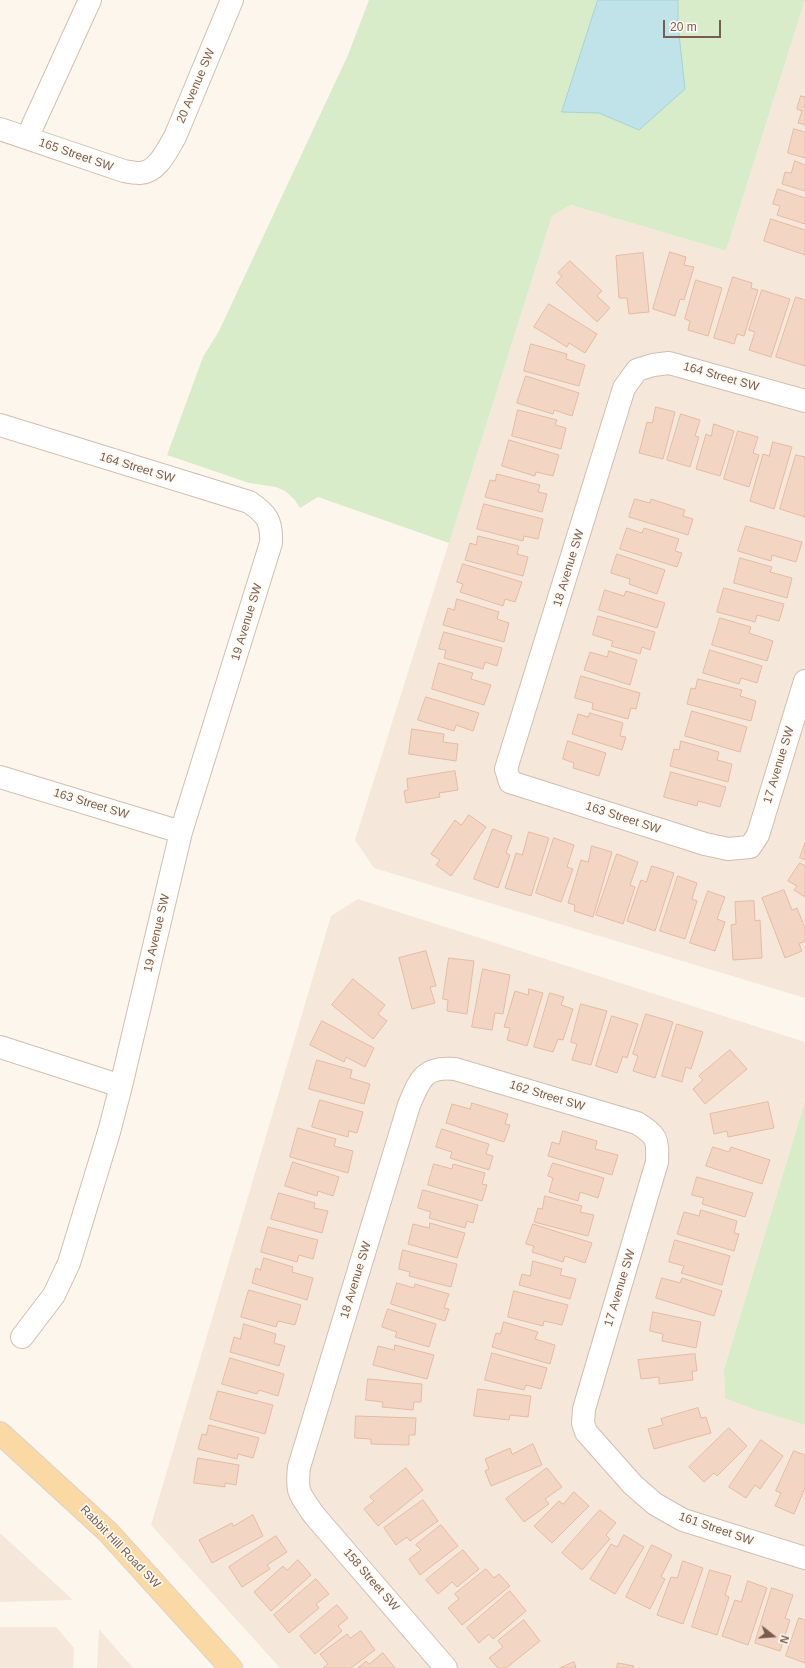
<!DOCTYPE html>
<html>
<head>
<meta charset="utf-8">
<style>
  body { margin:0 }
  #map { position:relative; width:805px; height:1668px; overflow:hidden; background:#fdf6ec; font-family:Arial,sans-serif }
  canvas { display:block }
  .north { position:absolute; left:753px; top:1616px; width:40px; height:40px; -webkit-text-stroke:3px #fffaf3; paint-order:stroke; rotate:107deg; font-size:11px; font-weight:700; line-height:16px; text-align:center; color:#7a5c4d }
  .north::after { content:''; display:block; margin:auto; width:14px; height:18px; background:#7a5c4d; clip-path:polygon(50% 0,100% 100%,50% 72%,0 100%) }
  .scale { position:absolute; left:663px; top:20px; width:58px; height:18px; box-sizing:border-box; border:2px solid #7a5c4d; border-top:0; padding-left:5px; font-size:12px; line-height:14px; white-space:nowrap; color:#7a5c4d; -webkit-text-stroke:3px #fffaf3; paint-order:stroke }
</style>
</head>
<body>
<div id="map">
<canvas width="805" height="1668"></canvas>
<div class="north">N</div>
<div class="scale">20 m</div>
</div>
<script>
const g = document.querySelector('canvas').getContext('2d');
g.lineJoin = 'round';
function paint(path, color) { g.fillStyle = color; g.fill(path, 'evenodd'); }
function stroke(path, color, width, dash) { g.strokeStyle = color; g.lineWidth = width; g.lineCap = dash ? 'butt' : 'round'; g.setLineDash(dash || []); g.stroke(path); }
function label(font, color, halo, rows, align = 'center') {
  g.font = font + ' Arial,sans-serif'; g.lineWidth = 3.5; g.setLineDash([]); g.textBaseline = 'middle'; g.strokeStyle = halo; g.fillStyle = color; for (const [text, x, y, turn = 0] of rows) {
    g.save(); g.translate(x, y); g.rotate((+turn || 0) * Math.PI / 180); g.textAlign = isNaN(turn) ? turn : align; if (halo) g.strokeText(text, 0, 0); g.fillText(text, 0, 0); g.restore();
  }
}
const residential = new Path2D(`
  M805,0V998L374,868L355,840L552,216L571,205L726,251Z
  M358,899L805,1042V1101L724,1369L759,1411L805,1425V1668H280L151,1525L331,916Z
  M0,1533L73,1600L0,1602Z
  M0,1627H56L74,1648L73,1668H0Z
  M99,1629L133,1668H97Z`);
const green = new Path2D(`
  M369,0H805L726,251L571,205L552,216L449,543L318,497L300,508L294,499L285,491L276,487L249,483L167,455L203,357L219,331L348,55Z
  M805,1101V1425L759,1411L725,1398L724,1369Z`);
const water = new Path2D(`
  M598,0H678V25L685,89L639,130L599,113L562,112Z`);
const building = new Path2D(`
  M801,96L805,97V125L798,123L802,111L797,109Z
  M794,129L805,132V158L788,153Z
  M795,161L805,165V191L782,184L785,172L791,173Z
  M778,189L805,198V224L777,215L780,206L773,204Z
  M771,219L805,230V255L764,241Z
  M670,252L686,257L684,265L694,267L684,300L680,299L675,316L653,309Z
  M643,253L649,312L629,314L627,298H619L616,256Z
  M570,261L602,291L597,296L610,308L597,322L556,283L562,276L558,273Z
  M733,277L752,283L751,288L758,290L744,336L737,334L734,344L714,338Z
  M696,280L722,288L708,336L688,330L690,321L685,319Z
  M762,290L790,299L771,357L749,350L755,332L749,330Z
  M796,297L805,300V366L776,357Z
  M549,304L597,334L585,353L569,343L567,347L534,327Z
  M531,344L567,354L566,359L585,365L579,386L524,371Z
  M526,376L579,393L572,416L554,410L553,414L517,403Z
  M656,407L675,412L663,459L639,453L647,422L652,423Z
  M518,410L557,420L555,425L566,428L561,449L512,436Z
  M681,414L700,420L695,436L699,437L690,467L667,460Z
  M714,424L734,431L720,476L696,469L706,434L711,436Z
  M738,431L758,437L753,453L759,455L749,487L724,479Z
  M509,440L559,455L553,476L536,472L535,476L502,466Z
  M773,442L792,447L774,509L750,501L763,454L769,456Z
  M796,455L805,457V517L780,509Z
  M497,474L540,485L538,492L547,494L542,512L485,497L490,480L495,481Z
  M635,499L650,503L651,499L685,510L683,516L693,519L688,535L629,517Z
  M484,504L543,519L538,539L524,536L523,541L477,529Z
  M746,526L802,542L796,562L772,555L771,561L738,551Z
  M627,528L642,533L644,528L679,539L675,551L682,553L677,567L620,549Z
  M478,536L519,546L517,554L528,557L523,576L465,560L470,543L476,545Z
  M617,554L665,570L657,594L629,584L630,579L611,573Z
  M740,558L772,567L770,572L792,578L787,598L734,583Z
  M463,564L522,582L515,602L505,599L503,606L460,592L463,584L457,582Z
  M724,588L784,604L779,621L757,615L755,622L717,612Z
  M605,590L624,596L626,591L665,603L657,628L599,610Z
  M457,599L499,612L497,619L509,623L504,642L443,625L448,608L454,610Z
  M598,616L655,632L650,650L642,647L640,654L611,646L613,641L593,635Z
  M720,618L751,627L749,633L773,641L767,661L712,645Z
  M444,632L502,648L497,666L485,662L483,669L444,658L446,650L439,649Z
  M710,650L762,666L757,683L741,678L739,684L703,673Z
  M609,651L637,660L630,685L584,670L590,652L607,657Z
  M439,663L473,673L471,679L491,685L484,705L432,689Z
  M581,676L640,693L636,709L631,708L628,719L592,709L593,703L575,698Z
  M698,679L742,690L740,696L756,701L751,721L687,704L691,688L695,689Z
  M426,697L479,713L473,731L456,725L454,731L418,720Z
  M692,711L747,727L740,752L685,736Z
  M590,713L623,723L620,736L626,737L622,750L572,734L578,714L588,717Z
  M412,729L444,734L443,742L458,744L456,761L409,754Z
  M568,741L606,753L599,776L573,768L574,763L563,759Z
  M681,741L719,752L717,760L732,764L728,782L670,766L674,749L679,750Z
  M455,771L458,790L439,793L440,797L406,803L404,791L408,790L407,779Z
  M671,772L726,787L720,807L698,801L697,806L664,797Z
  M469,815L486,827L451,876L436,865L440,860L431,854L455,820L461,825Z
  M493,829L512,836L506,853L510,855L498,888L474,879Z
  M529,832L549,838L531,896L505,888L516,853L522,855Z
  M554,838L574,845L567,867L573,869L561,902L536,893Z
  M805,843V860L800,858Z
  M592,846L612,852L593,917L574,911L575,905L568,903L581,860L588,862Z
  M617,854L638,862L630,885L635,887L623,924L596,915Z
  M800,863L805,866V897L794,890L797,886L788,881Z
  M652,866L674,873L655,931L627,921L641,880L646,882Z
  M678,876L697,883L692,899L697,901L685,939L660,931Z
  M784,890L792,910L797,908L805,928V941L799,944L802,951L785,958L762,898Z
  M708,891L725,897L717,919L725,922L715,951L690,943Z
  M754,901L755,921L760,920L762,958L733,960L731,925L736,924L735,902Z
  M426,951L436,986L430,987L435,1003L412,1009L399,958Z
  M449,958L474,961L467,1014L447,1011L448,1000L443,999Z
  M483,969L510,975L503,1014L495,1013L492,1030L472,1027Z
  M353,979L385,1005L378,1014L387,1021L373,1039L332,1005Z
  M529,989L543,993L527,1046L507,1040L510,1028L504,1027L515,991L528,995Z
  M550,993L564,997L561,1005L573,1009L563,1040L558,1039L553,1052L534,1047Z
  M581,1004L607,1011L591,1065L572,1060L577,1044L571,1042Z
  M646,1014L673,1022L655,1078L633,1071L638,1056L633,1054Z
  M612,1016L638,1024L627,1058L623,1056L617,1073L596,1066Z
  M322,1021L374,1048L365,1067L346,1057L344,1062L310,1045Z
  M677,1024L703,1032L691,1069L686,1067L682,1082L662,1076Z
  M730,1050L747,1069L705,1104L693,1089L703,1080L699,1076Z
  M317,1060L352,1070L350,1078L370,1084L364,1104L309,1089Z
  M320,1100L363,1112L357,1133L349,1131L348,1137L312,1127Z
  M768,1102L774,1128L728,1137L727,1131L714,1134L710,1114Z
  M472,1103L508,1114L505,1124L510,1125L504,1142L446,1123L452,1104L470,1109Z
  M298,1128L336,1139L334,1146L353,1151L348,1173L290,1157Z
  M442,1129L489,1144L486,1154L493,1156L489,1170L450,1158L452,1152L436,1147Z
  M563,1131L597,1141L595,1149L618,1155L612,1175L548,1156L552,1142L559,1144Z
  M713,1147L729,1152L731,1147L770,1160L762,1184L706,1166Z
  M293,1162L339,1177L333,1196L318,1191L317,1196L285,1186Z
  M553,1163L604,1178L598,1198L580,1192L578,1201L549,1192L553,1178L548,1176Z
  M434,1164L452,1169L453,1164L485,1173L482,1184L487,1185L482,1201L428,1185Z
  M697,1177L753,1193L745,1217L702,1204L704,1198L692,1195Z
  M423,1190L478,1205L473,1223L467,1221L465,1228L429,1218L431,1212L418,1208Z
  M279,1193L315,1203L314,1208L328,1211L322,1233L271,1219Z
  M545,1196L582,1206L580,1212L594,1215L588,1236L534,1222L538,1208L542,1209Z
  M701,1210L737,1221L734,1233L739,1234L734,1251L677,1234L684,1212L699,1216Z
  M430,1223L465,1233L457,1258L408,1244L413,1224L429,1228Z
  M533,1224L592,1243L585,1263L565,1256L563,1262L532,1252L534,1246L526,1244Z
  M268,1227L318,1240L313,1259L299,1255L297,1262L261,1252Z
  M675,1240L730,1256L722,1285L681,1273L684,1266L669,1262Z
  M403,1250L457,1264L451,1287L409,1276L410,1272L399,1269Z
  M264,1258L293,1267L292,1272L313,1278L307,1300L252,1283L256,1268L260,1270Z
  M533,1261L562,1269L560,1275L576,1279L570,1299L519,1285L522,1274L530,1276Z
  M662,1278L680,1283L682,1278L722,1291L714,1316L656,1298Z
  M397,1283L414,1288L415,1284L449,1294L444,1308L449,1309L445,1321L391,1304Z
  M249,1290L301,1305L295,1325L278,1321L276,1327L241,1317Z
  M514,1291L568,1305L562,1325L544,1321L543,1326L508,1317Z
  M388,1309L436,1324L429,1347L395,1337L397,1332L382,1327Z
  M653,1312L701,1322L696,1348L662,1341L663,1334L650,1331Z
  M504,1322L538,1332L535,1339L555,1345L550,1364L492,1347L496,1333L500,1334Z
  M244,1324L276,1334L274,1343L285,1346L279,1366L230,1352L234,1337L240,1339Z
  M395,1345L434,1355L427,1379L373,1365L378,1346L394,1350Z
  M492,1353L547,1368L541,1389L526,1385L524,1390L485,1380Z
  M695,1354L697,1371H692L693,1380L659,1384V1377L641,1379L638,1360Z
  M230,1358L284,1374L278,1396L259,1390L257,1394L222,1384Z
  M368,1379L422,1384L421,1402H414L413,1410L382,1407L383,1402L366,1400Z
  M478,1389L531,1396L528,1417L510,1415L509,1420L474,1416Z
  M218,1391L273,1405L265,1434L210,1419Z
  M698,1408L701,1418L706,1417L711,1433L654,1449L648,1429L663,1425L661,1419Z
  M356,1416L416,1418L415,1435H409V1445L371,1444V1439L355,1438Z
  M209,1425L259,1438L253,1458L238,1454L237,1459L198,1449L202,1434L206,1435Z
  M729,1428L747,1446L717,1476L714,1473L704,1482L689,1467Z
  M761,1440L783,1456L760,1489L755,1485L746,1498L729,1487Z
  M533,1444L542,1465L491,1486L485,1471L489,1469L485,1459L510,1448L512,1454Z
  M794,1451L805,1455V1488L794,1514L775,1506L781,1493L776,1491Z
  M198,1458L239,1465L236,1485L225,1483V1487L194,1483Z
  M406,1468L423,1490L378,1526L364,1509L374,1501L370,1497Z
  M547,1468L562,1487L545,1499L549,1504L524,1522L506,1499Z
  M574,1492L589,1506L552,1543L534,1526L559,1501L563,1504Z
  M423,1500L438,1521L410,1541L407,1537L396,1545L384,1528Z
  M600,1510L616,1523L606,1535L610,1539L582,1570L562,1553Z
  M253,1515L263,1536L212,1563L199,1540L232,1523L233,1526Z
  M441,1525L458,1546L420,1575L409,1559L421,1550L416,1545Z
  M624,1535L644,1547L615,1594L590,1579L611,1544L617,1547Z
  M276,1536L287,1552L267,1565L270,1569L242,1587L229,1567Z
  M652,1545L672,1555L661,1577L665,1579L650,1609L626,1597Z
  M463,1550L479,1569L457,1587L452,1582L438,1594L426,1580Z
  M298,1560L311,1575L271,1611L254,1592L283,1566L287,1570Z
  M683,1561L703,1568L683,1624L657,1615L671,1577L677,1578Z
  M486,1569L494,1578L499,1574L510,1586L462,1625L448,1608L459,1599L455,1594Z
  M710,1570L731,1576L725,1595L729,1597L717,1635L692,1627Z
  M316,1579L329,1594L316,1604L319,1608L289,1633L274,1615Z
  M748,1581L767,1588L748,1645L722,1636L735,1600L741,1602Z
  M772,1588L793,1595L785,1618L790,1620L780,1651L755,1643Z
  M510,1591L526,1611L493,1639L489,1634L479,1643L467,1628Z
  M337,1605L348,1618L338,1626L342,1631L315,1654L300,1636Z
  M799,1618L805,1620V1663L786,1656Z
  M524,1620L540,1641L506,1668H498L489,1658L503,1647L498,1641Z
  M361,1631L375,1650L351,1668H323L328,1664L320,1654L347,1634L350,1638Z
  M383,1653L395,1668H358L366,1661L369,1664Z
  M574,1662L576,1668H560Z
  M618,1663L634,1666L633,1668H617Z`);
const minor = new Path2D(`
  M0,129L124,171C129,172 135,173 140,173C158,172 167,150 175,137L232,0
  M27,138L90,0
  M805,401L669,363L653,365L637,370L624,388L506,769L510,782L705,844L728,849L750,847L758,835L805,681
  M0,425L249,502C267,514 272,521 271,543L181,832L121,1086L109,1132L69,1263L54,1295L22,1337
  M0,777L181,832
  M0,1047L121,1086
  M446,1668L314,1515C300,1494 296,1494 299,1467L409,1105C420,1079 424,1066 455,1069L637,1123C657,1136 658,1138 657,1162L584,1409L583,1423L586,1432L633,1485L655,1504L683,1520L805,1558`);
const major = new Path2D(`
  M0,1433L108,1532L231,1668`);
const streetNames = [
  ["20 Avenue SW",196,86,-67],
  ["165 Street SW",76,155,19],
  ["164 Street SW",721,377,16],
  ["164 Street SW",137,468,17],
  ["18 Avenue SW",569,568,-73],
  ["19 Avenue SW",247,622,-73],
  ["17 Avenue SW",779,765,-73],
  ["163 Street SW",91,804,17],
  ["163 Street SW",623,818,18],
  ["19 Avenue SW",157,933,-77],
  ["162 Street SW",547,1096,17],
  ["18 Avenue SW",356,1280,-73],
  ["17 Avenue SW",620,1288,-73],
  ["161 Street SW",716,1529,19],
  ["Rabbit Hill Road SW",120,1547,46],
  ["158 Street SW",371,1580,49]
];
paint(residential, '#f5e8da');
paint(green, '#d8ecc9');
paint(water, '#bfe3e8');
stroke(water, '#a5d3da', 1);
paint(building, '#f3d5c3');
stroke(building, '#e6bba3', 1);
stroke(minor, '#d1beb0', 24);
stroke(major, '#dad1cd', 24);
stroke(minor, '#fff', 22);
stroke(major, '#fbd9a5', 22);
label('12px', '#7a5c4d', '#fffaf3', streetNames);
</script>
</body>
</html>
